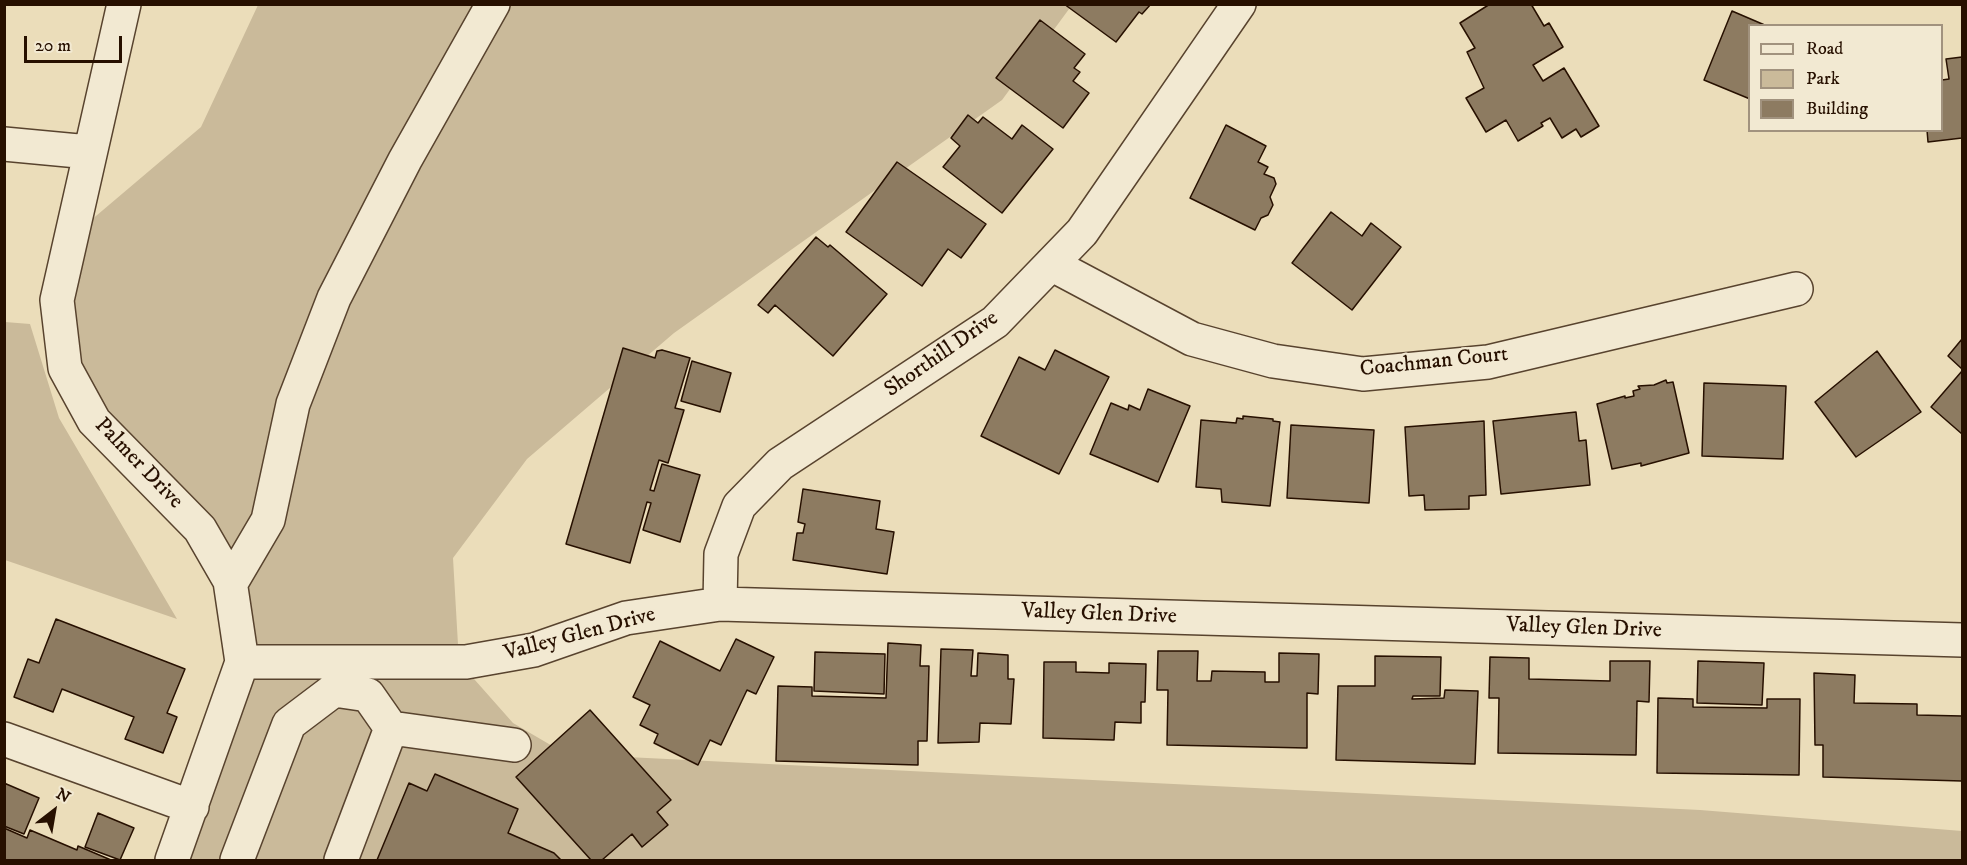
<!DOCTYPE html>
<html>
<head>
<meta charset="utf-8">
<style>
  body { margin:0 }
  #map { position:relative; width:1967px; height:865px; overflow:hidden; background:#ebddba; font-family:"IM FELL DW Pica",serif }
  canvas { display:block }
  .frame { position:absolute; inset:0; border:6px solid #271000; pointer-events:none }
  .legend { position:absolute; left:1748px; top:24px; width:195px; height:108px; box-sizing:border-box; background:#f2e9d2; border:2px solid #a1927e; margin:0; padding:8px 10px; list-style:none; font-size:18px; color:#271000 }
  .legend li { display:flex; align-items:center; gap:12px; height:30px }
  .legend b { width:30px; border:2px solid #a1927e }
  .north { position:absolute; left:24px; top:781px; width:60px; height:60px; -webkit-text-stroke:4px #f2e9d2; paint-order:stroke; rotate:31deg; font-size:16px; font-weight:700; line-height:24px; text-align:center; color:#271000 }
  .north::after { content:''; display:block; margin:auto; width:21px; height:27px; background:#271000; clip-path:polygon(50% 0,100% 100%,50% 72%,0 100%) }
  .scale { position:absolute; left:24px; top:36px; width:98px; height:27px; box-sizing:border-box; border:3px solid #271000; border-top:0; padding-left:8px; font-size:18px; line-height:21px; white-space:nowrap; color:#271000; -webkit-text-stroke:4px #f2e9d2; paint-order:stroke }
</style>
</head>
<body>
<div id="map">
<canvas width="1967" height="865"></canvas>
<div class="frame"></div>
<ul class="legend">
<li><b style="height:8px;background:#f2e9d2"></b>Road</li>
<li><b style="height:16px;background:#caba9a"></b>Park</li>
<li><b style="height:16px;background:#8d7b61"></b>Building</li>
</ul>
<div class="north">N</div>
<div class="scale">20 m</div>
</div>
<script>
const g = document.querySelector('canvas').getContext('2d');
g.lineJoin = 'round';
function paint(path, color) { g.fillStyle = color; g.fill(path, 'evenodd'); }
function stroke(path, color, width, dash) { g.strokeStyle = color; g.lineWidth = width; g.lineCap = dash ? 'butt' : 'round'; g.setLineDash(dash || []); g.stroke(path); }
function label(font, color, halo, rows, align = 'center') {
  g.font = font + ' "IM FELL DW Pica",serif'; g.lineWidth = 4.5; g.setLineDash([]); g.textBaseline = 'middle'; g.strokeStyle = halo; g.fillStyle = color; for (const [text, x, y, turn = 0] of rows) {
    g.save(); g.translate(x, y); g.rotate((+turn || 0) * Math.PI / 180); g.textAlign = isNaN(turn) ? turn : align; if (halo) g.strokeText(text, 0, 0); g.fillText(text, 0, 0); g.restore();
  }
}
const green = new Path2D(`
  M258,5H1072L1002,100L674,333L527,459L453,558L459,662L513,723L566,754L1700,810L1962,831V860H170L241,661L231,581L66,369L70,238L201,127Z
  M5,322L30,324L59,418L177,619L5,560Z`);
const building = new Path2D(`
  M1064,4H1151L1142,14L1139,12L1116,42Z
  M1490,4H1531L1544,26L1549,23L1563,47L1533,65L1543,81L1564,68L1599,126L1581,137L1576,129L1562,138L1550,118L1541,123L1543,126L1518,141L1506,120L1486,132L1466,98L1484,88L1467,52L1475,48L1460,23Z
  M1732,11L1767,26H1750V99L1704,80Z
  M1040,20L1085,54L1074,68L1080,72L1073,81L1089,93L1063,128L996,78Z
  M1962,57V138L1928,142L1927,130H1942V80L1949,79L1946,59Z
  M968,115L978,123L983,117L1012,139L1022,125L1053,149L1002,213L943,167L960,146L951,138Z
  M1226,125L1266,146L1258,162L1268,167L1264,174L1274,178L1276,184L1270,197L1273,205L1268,215L1261,218L1255,230L1190,198Z
  M897,162L986,224L961,258L948,249L922,286L846,232Z
  M1331,212L1362,236L1371,223L1401,247L1352,310L1292,263Z
  M816,237L828,247L830,245L887,294L833,356L775,305L768,313L758,305Z
  M1962,339V369L1948,356Z
  M623,348L655,358L657,351L662,350L690,358L675,408L684,410L668,463L659,460L650,490L654,491L662,464L700,475L680,542L643,530L651,503L647,502L630,563L566,544Z
  M1055,350L1109,377L1059,474L981,436L1019,357L1045,370Z
  M1877,351L1921,412L1856,457L1815,402Z
  M692,361L731,373L720,412L681,401Z
  M1962,371V434L1931,407Z
  M1666,380L1667,383L1673,382L1689,453L1641,466V463L1612,469L1597,404L1625,396V398L1634,396L1633,391L1640,389L1638,386L1654,385Z
  M1704,383L1786,386L1783,459L1702,456Z
  M1148,389L1190,406L1158,482L1090,454L1111,403L1128,410L1129,405L1140,410Z
  M1576,412L1579,441L1586,440L1590,485L1501,494L1493,421Z
  M1243,416L1273,419V421L1280,422L1270,506L1222,502L1221,489L1196,487L1201,420L1236,423L1237,418L1243,419Z
  M1484,421L1486,495L1469,496V509L1425,510L1424,495L1409,496L1405,427Z
  M1291,425L1374,430L1369,503L1287,498Z
  M803,489L880,501L876,529L894,532L887,574L793,560L797,533H803L805,524L798,522Z
  M56,619L185,669L167,713L177,717L163,753L125,739L134,717L62,689L53,712L14,697L28,659L39,663Z
  M736,639L774,657L756,694L747,690L721,745L710,740L698,765L654,743L658,734L640,725L650,705L633,697L660,641L720,671Z
  M888,643L921,645L920,666H929L927,741H918V765L776,761L778,686L812,687V696L886,698Z
  M941,649L973,650L971,676H977L978,653L1008,655V679H1014L1011,724L980,723L979,742L938,743Z
  M1158,651H1198L1197,681H1211L1212,671L1265,672V682H1279V653L1319,654L1318,694L1307,693V748L1167,745L1168,690H1157Z
  M815,652L885,654L884,694L814,691Z
  M1375,656L1441,657L1440,696H1413L1412,699L1444,698L1445,690L1478,691L1475,764L1336,760L1338,686H1375Z
  M1490,657L1529,658V679L1610,681V661H1650L1649,702L1637,701L1636,755L1498,753L1499,698H1489Z
  M1698,661L1764,663L1762,705L1697,703Z
  M1044,662H1076V672L1109,673V663L1146,664L1145,702H1141V723L1115,722L1114,740L1043,738Z
  M1814,673L1855,675L1854,703L1917,704V715L1962,716V781L1823,777V745H1815Z
  M1658,698L1693,699V707L1767,708V699H1800L1799,775L1657,773Z
  M590,710L671,800L657,812L668,825L642,847L632,834L602,860H591L516,777Z
  M435,774L518,809L508,833L554,853L561,860H377L409,783L427,791Z
  M4,783L39,798L24,834L4,826Z
  M98,813L134,828L120,860L85,847Z
  M4,828L27,838L30,830L77,850L78,846L111,860H4Z`);
const minor = new Path2D(`
  M124,4L57,300L65,368L94,421L200,529L230,581L242,662L172,860
  M4,144L89,152
  M1051,264L1192,339L1273,361L1363,374L1488,362L1796,289
  M231,583L268,520L293,404L334,298L405,160L493,4
  M720,604L721,554L739,506L780,464L995,322L1082,232L1239,4
  M242,662H466L534,650L626,618L720,604L1962,640
  M391,728L514,745
  M4,739L192,807
  M237,860L289,724L334,690L368,695L391,728L341,860`);
const streetNames = [
  ["Shorthill Drive",942,355,-35],
  ["Coachman Court",1434,363,-6],
  ["Palmer Drive",138,464,46],
  ["Valley Glen Drive",1099,615,2],
  ["Valley Glen Drive",1584,629,2],
  ["Valley Glen Drive",580,635,-15]
];
paint(green, '#caba9a');
paint(building, '#8d7b61');
stroke(building, '#271000', 1.5);
stroke(minor, '#58432e', 36);
stroke(minor, '#f2e9d2', 33);
label('22px', '#271000', '#f2e9d2', streetNames);
</script>
</body>
</html>
